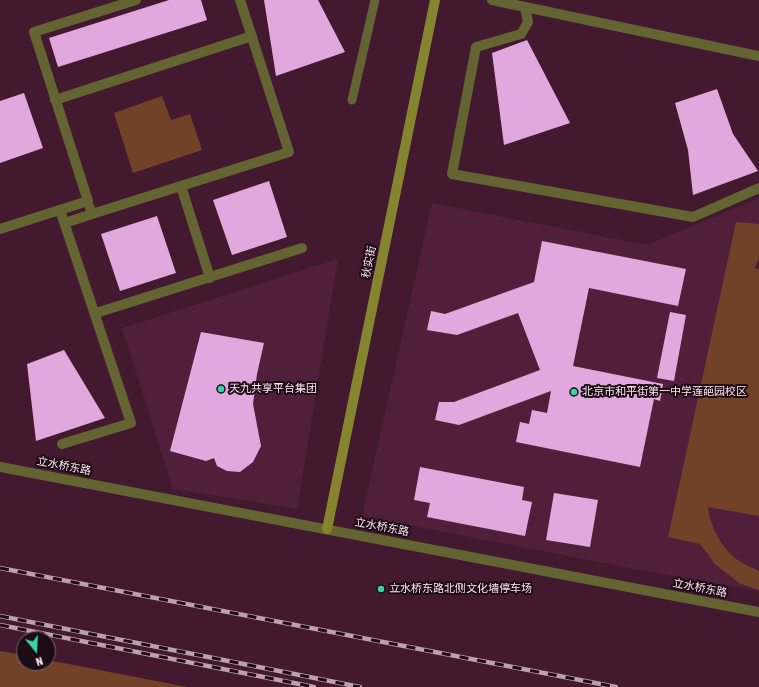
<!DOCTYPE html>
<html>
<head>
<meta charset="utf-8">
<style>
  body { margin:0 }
  #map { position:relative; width:759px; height:687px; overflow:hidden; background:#42192f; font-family:"Asap Condensed",sans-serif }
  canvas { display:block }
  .north { position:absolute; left:16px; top:631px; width:40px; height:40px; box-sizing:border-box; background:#1d0b15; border:1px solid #77636d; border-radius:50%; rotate:162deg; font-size:11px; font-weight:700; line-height:16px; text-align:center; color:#fde6f0 }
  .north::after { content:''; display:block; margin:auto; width:14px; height:18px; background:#36d4a7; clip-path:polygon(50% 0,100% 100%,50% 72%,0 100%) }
</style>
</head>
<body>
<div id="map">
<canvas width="759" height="687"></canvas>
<div class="north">N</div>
</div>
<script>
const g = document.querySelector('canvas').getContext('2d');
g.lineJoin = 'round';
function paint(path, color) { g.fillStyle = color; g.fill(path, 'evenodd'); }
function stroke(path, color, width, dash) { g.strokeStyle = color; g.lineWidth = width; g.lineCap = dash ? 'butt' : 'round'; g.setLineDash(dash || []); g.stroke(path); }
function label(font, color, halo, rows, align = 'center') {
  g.font = font + ' "Asap Condensed","Noto Sans SC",sans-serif'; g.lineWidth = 4; g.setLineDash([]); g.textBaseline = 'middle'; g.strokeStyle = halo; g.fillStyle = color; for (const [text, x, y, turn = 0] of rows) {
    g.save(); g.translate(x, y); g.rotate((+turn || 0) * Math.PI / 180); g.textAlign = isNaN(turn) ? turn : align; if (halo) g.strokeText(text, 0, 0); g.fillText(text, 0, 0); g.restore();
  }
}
const built = new Path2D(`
  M759,198V591L655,573L362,516L432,203L647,245Z
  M338,259L297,509L173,489L122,328Z`);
const green = new Path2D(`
  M162,96L171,120L190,114L202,150L133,173L114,113Z
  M736,222L759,224V259L754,268L759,269V516L708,507C710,527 722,549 739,561C745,565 753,568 759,571V590L739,583L715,564L700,544L668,537Z
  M0,651L24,655V663H48V660L187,687H0Z`);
const building = new Path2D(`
  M169,0H201L207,20L58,67L49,38Z
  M264,0H318L345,52L276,76Z
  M527,40L570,123L504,145L492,53Z
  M717,89L733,134L758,171L693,195L688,150L675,103Z
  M24,93L43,148L0,163V101Z
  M269,181L287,237L232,255L213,200Z
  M157,216L176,273L120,291L101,234Z
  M542,241L686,269L678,306L589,288L573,366L663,384L660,401L654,399L640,467L516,442L520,422L529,424L532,410L547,413L551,391L459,425L435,420L439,402H454L540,370L518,313L457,335L427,330L431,311L445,314L534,282Z
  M670,312L686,315L674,381L657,378Z
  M201,332L264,343L257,374L253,404L261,446L253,462L240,472L227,471L217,466L214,458L206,461L170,451Z
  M64,350L105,418L36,441L27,364Z
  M420,467L524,487L522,500L532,502L525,536L427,517L430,503L414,500Z
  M554,493L598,500L590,547L546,540Z`);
const lane = new Path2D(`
  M352,100L375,0`);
const street = new Path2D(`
  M492,0L759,56
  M525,7L528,22L521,34L476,47L452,174L693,217L759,188
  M55,100L252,36
  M181,186L210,278
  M60,210L131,423L62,444
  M92,214L289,152L240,0
  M65,223L92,214L90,208
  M0,229L88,201L34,32L136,0
  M96,313L302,248
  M0,467L759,612`);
const secondary = new Path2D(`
  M327,529L435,0`);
const rail = new Path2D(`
  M0,568L616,687
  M0,616L360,687
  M0,625L314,687`);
const markers = [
  [221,389,4,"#36d4a7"],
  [574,392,4,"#36d4a7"],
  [381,589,4,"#36d4a7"]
];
const streetNames = [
  ["秋实街",369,262,-79],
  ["立水桥东路",64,466,11],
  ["立水桥东路",382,527,11],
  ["立水桥东路",700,588,11]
];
const poiNames = [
  ["天九共享平台集团",229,389],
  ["北京市和平街第一中学莲葩园校区",582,392],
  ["立水桥东路北侧文化墙停车场",389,589]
];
paint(built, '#50203a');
paint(green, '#714228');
paint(building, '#e1a8dd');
stroke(lane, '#646432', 9);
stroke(street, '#646432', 10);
stroke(secondary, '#85842f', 10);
stroke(rail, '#bd9fae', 4.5);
stroke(rail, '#1d0b15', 3, [9]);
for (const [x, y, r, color] of markers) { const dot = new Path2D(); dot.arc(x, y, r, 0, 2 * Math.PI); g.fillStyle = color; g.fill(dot); stroke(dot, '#1d0b15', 1.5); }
label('11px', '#fde6f0', '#1d0b15', streetNames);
label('11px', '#fde6f0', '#1d0b15', poiNames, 'left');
</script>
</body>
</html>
